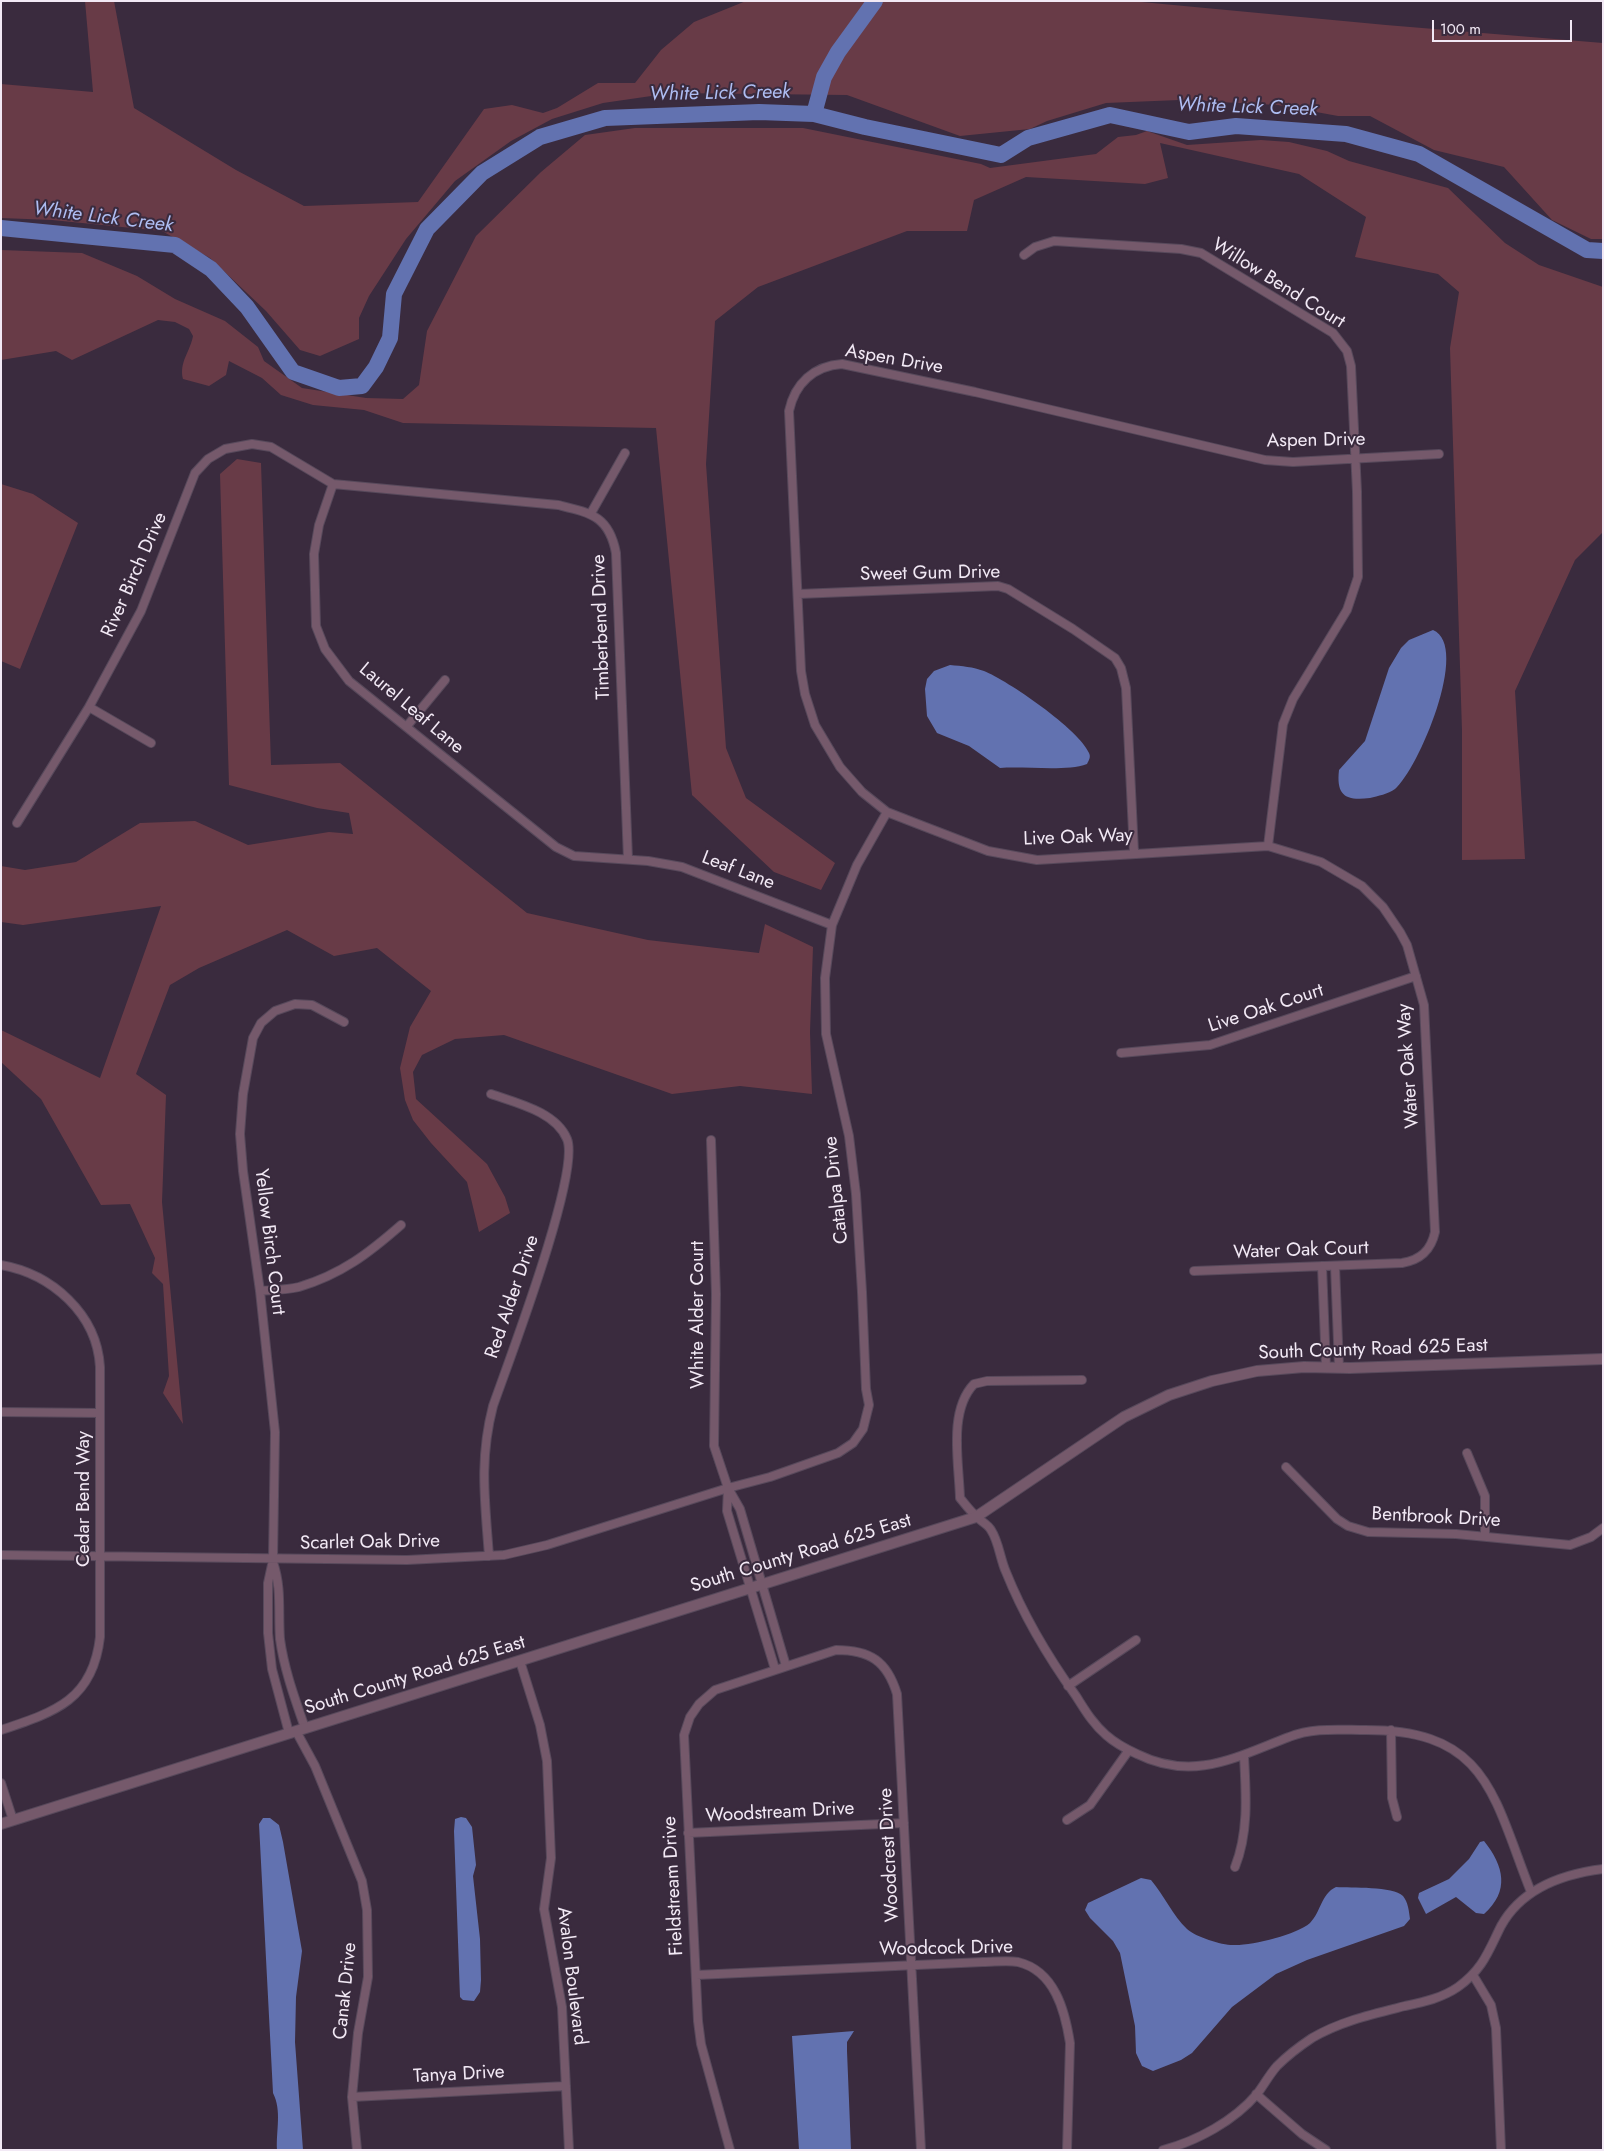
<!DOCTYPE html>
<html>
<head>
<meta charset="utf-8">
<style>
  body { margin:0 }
  #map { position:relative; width:1604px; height:2151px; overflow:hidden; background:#3a2b3e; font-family:Jost,sans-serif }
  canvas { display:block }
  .frame { position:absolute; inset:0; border:2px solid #f2e9f5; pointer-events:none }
  .scale { position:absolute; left:1432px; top:20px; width:140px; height:22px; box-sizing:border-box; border:2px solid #f2e9f5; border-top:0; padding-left:6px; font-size:15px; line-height:18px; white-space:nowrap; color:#f2e9f5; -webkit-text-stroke:4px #3a2b3e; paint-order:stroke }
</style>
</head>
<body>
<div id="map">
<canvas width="1604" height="2151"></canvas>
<div class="frame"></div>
<div class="scale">100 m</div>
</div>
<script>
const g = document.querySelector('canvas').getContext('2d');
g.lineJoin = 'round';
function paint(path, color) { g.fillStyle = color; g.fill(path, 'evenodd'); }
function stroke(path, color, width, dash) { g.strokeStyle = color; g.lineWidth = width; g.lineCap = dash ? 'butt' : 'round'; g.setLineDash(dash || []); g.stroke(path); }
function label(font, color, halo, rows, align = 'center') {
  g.font = font + ' Jost,sans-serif'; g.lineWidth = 4; g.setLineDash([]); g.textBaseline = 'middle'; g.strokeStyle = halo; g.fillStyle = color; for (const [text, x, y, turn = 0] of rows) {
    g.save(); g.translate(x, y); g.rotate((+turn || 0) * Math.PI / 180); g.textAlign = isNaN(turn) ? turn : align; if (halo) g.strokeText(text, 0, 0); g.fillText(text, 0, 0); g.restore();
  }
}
const green = new Path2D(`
  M85,1H114L134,108L236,170L304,206L418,202L484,109L512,105L543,113L557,108L598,83H635L661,50L694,22L746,1H1131L1386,25L1603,43V239H1591L1552,220L1504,167L1434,150L1370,116H1338L1278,105L1179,100L1106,103L1047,121L1030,129L960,136L847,95L672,93L603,103L552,119L511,141L455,181L406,239L369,296L359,318V339L320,356L300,350L266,311L210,258L162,231L52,220L1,218V84L93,92Z
  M635,128H803L981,164L990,168L1096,154L1118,137L1136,135L1147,131L1187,145L1261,140L1289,142L1327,151L1349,161L1448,188L1505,243L1539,265L1603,287V532L1575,560L1515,691L1525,859L1462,860V731L1450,348L1459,292L1438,274L1355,257L1366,217L1299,174L1160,143L1168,178L1145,184L1026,177L974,200L967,231H907L758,287L715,321L706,464L726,748L746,798L835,863L821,890L774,872L692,795L656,428L403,423L364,410L313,405L281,395L262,378L229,361L226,375L209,386L183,379C179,362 190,352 193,336L189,329L175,322L158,320L72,360L56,351L1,360V250L82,253L137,276L175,299L225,321L258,347L264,361L302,388L366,398L403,399L419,385L427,331L476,236L541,172L585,135Z
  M237,459L261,463L271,765L340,763L527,913L648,940L759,953L765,924L813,947L810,1032L812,1094L740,1086L672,1094L504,1035L455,1039L422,1055L413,1072L416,1099L487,1164L505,1197L510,1213L479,1232L467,1182L431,1143L413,1120L405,1100L400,1068L410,1027L431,991L377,948L334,956L287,930L199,968L170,985L136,1074L166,1095L162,1202L183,1424L163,1393L169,1376L163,1284L152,1273L155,1258L130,1204L101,1205L41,1099L1,1062V1030L100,1078L161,906L23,925L1,922V866L25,870L76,862L140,823L195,821L248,845L329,832L353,834L349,813L317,808L229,785L220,474Z
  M1,484L33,494L78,523L20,669L1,661Z`);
const water = new Path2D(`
  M1433,630C1471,646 1418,770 1395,789C1388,794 1378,796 1370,798C1346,801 1336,796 1339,770L1365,741L1389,668L1401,648L1409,640Z
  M950,665C962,666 973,667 984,671C1007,680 1080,730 1089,753C1091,757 1089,760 1087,764C1065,772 1026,766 1000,768L969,746L937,733L927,716L925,689L927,679L934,671Z
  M461,1817L466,1818L472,1827L476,1865L473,1876L480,1939L481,1980L480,1992L474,2001L463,2000L460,1997L454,1831L455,1819Z
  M263,1818H270L279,1825L283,1842L302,1951L296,1997L295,2042L303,2150H277C276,2130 282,2111 273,2093L259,1824Z
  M1484,1841C1504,1866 1510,1891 1484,1914L1476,1913L1456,1897L1426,1914L1418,1898L1419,1893L1449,1879L1469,1859L1480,1842Z
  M1141,1878L1151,1880C1164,1895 1173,1916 1187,1929C1196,1937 1221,1945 1233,1945C1251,1946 1296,1935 1310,1923C1321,1912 1321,1894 1336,1887C1351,1888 1393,1886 1403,1896C1408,1902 1409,1911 1410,1919L1404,1926L1307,1960L1276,1974L1232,2007L1192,2053L1181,2060L1153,2071L1142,2066L1136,2053L1135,2026L1120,1953L1113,1941L1090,1918L1085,1910L1088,1903Z
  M854,2031L847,2042V2051L851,2150H799L792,2036Z`);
const river = new Path2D(`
  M814,114L824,77L838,52L875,1
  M1,228L175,245L211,269L247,307L293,372L339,388L362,386L376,367L390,338L394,294L427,229L482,173L540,137L605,118L759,112L814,114L865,127L1001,155L1028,138L1110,115L1189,132L1236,126L1346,134L1419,154L1587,250L1603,251`);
const minor = new Path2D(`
  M1024,255L1035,247L1054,241L1181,249L1201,253L1333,333L1347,351L1351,366L1357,492L1358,577L1347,610L1293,699L1283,724L1268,846
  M333,484L319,525L314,554L316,626L325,649L349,681L556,847L574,856L648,861L682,867L832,925
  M591,513L625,453
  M798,594L998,586L1008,589L1073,629L1115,658L1121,668L1126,688L1134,852
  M89,707L151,743
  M407,726L445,680
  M17,823L89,707L141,611L195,473L208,459L225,449L252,444L271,447L333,484L558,505C591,513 609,516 616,553L628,859
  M1121,1053L1210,1045L1416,976
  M711,1140L716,1294L714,1446L728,1488L740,1509L786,1666
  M1,1265C52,1274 97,1314 100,1367V1637C93,1700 55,1712 1,1730
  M1322,1266L1326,1367
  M1335,1266L1339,1367
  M1194,1271L1402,1263C1421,1260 1431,1250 1435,1232L1424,1005L1407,945L1400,932L1383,907L1362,886L1321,862L1268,846L1037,860L988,851L923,826L887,812L862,792L840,767L815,725L805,694L801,671L789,411C795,383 814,366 842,364L975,392L1265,460L1293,462L1439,454
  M260,1291C273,1290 287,1290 299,1287C342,1274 369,1253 401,1225
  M1082,1380L987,1381L974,1384C948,1411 959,1463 960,1498C965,1504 970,1511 976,1516C980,1521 988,1524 991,1530C999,1542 1000,1559 1006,1572C1024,1617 1048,1657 1076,1696C1085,1710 1093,1724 1106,1735C1115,1743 1126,1749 1137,1754C1194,1782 1236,1757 1289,1737C1313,1727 1340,1730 1366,1730C1488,1730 1493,1796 1531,1892
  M1,1412L100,1413
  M1467,1453L1485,1496V1536
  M1286,1467L1337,1519L1348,1526L1368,1532L1456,1534L1570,1545L1591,1537L1603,1528
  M728,1488L727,1511L775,1669
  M1,1555L407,1560L504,1555L547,1545L728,1488L770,1477L838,1453L853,1443L863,1429L869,1405L866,1389L862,1292L856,1194L849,1136L826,1034L825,978L832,925L857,865L887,812
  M489,1556C485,1501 479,1460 493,1406C508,1363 581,1172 567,1139C556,1112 517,1103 491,1094
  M273,1562C282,1589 278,1611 280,1639C284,1669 295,1699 305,1728
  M520,1661L540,1725L547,1761L551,1858L544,1909L562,2007L569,2150
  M1068,1686L1136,1640
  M1391,1730L1392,1798L1397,1817
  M296,1731L315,1766L362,1881L367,1910L368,1977L358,2033L352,2097L357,2150
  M289,1733L272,1669L268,1633V1583L273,1560L275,1432L260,1291L243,1171L240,1134L243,1094L253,1038L261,1023L275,1011L295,1004L312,1005L344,1022
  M1,1783L13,1820
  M1067,1820L1090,1805L1129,1750
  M688,1833L904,1823
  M1235,1867C1249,1832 1246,1793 1244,1756
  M696,1975L983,1962C994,1962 1007,1960 1018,1962C1055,1971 1065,2011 1070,2043L1067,2150
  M1473,1975L1491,2005L1496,2028L1501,2150
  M1256,2094L1302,2134L1326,2150
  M352,2097L566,2086
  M730,2150L701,2044L698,2021L684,1735L690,1717L699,1704L715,1690L836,1650C870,1650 887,1661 897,1694L921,2150
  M1163,2150C1197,2141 1234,2121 1257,2094C1264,2085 1269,2075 1277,2066C1287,2056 1300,2046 1312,2038C1341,2021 1373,2014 1405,2006C1424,2002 1442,1998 1458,1987C1483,1969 1488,1952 1501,1926C1522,1888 1562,1874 1603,1869`);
const tertiary = new Path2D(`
  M1,1824L976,1517L1124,1417L1169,1395L1212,1381L1257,1371L1304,1367L1350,1368L1603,1359`);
const streetNames = [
  ["Willow Bend Court",1278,284,32],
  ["Aspen Drive",894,360,10],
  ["Aspen Drive",1316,441,-1],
  ["Sweet Gum Drive",930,574,-1],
  ["River Birch Drive",135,575,-66],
  ["Timberbend Drive",602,627,-92],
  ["Laurel Leaf Lane",411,709,40],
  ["Live Oak Way",1078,838,-2],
  ["Leaf Lane",738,871,21],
  ["Live Oak Court",1266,1009,-18],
  ["Water Oak Way",1409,1066,-94],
  ["Catalpa Drive",837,1190,-96],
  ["Yellow Birch Court",269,1242,83],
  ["Water Oak Court",1301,1251,-2],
  ["Red Alder Drive",513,1297,-71],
  ["White Alder Court",698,1315,-90],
  ["South County Road 625 East",1373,1350,-2],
  ["Cedar Bend Way",84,1499,-90],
  ["Bentbrook Drive",1436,1518,3],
  ["Scarlet Oak Drive",370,1543,-1],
  ["South County Road 625 East",801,1554,-17],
  ["South County Road 625 East",415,1676,-17],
  ["Woodstream Drive",780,1813,-3],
  ["Woodcrest Drive",890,1855,-93],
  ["Fieldstream Drive",674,1886,-93],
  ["Woodcock Drive",946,1949,-1],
  ["Avalon Boulevard",571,1976,83],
  ["Canak Drive",346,1991,-84],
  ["Tanya Drive",459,2075,-3]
];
const waterNames = [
  ["White Lick Creek",720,94,-1],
  ["White Lick Creek",1247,108,2],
  ["White Lick Creek",103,218,7]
];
paint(green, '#683b47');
paint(water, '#6272b0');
stroke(river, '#6272b0', 16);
stroke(minor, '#57495b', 10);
stroke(tertiary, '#57495b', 12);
stroke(minor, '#75596b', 8);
stroke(tertiary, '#75596b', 10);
label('19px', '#f2e9f5', '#3a2b3e', streetNames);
label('italic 20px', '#aebdf2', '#3a2b3e', waterNames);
</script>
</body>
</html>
